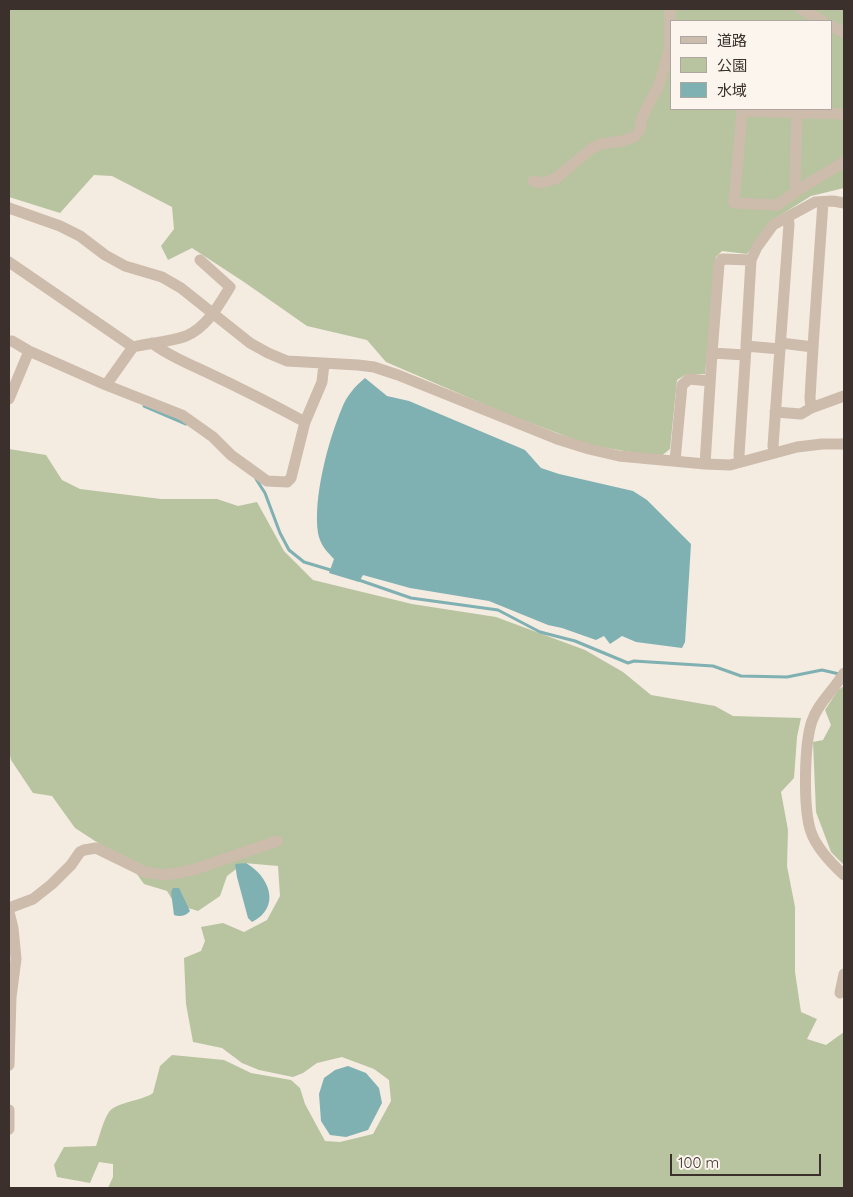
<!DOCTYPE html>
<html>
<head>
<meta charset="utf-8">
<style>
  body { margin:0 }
  #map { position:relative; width:853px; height:1197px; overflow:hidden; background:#f4ebe1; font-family:Quicksand,"Noto Sans JP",sans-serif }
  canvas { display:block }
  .frame { position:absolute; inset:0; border:10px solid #3b302b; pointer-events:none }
  .legend { position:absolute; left:670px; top:20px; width:162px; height:90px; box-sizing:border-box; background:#fbf5ee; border:1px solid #aea6a0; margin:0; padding:6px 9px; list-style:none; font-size:15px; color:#3b302b }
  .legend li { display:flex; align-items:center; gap:10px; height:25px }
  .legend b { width:25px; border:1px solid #aea6a0 }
  .scale { position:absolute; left:670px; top:1154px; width:151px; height:22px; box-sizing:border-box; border:2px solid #3b302b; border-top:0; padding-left:6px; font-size:15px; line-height:18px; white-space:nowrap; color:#3b302b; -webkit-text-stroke:4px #fbf5ee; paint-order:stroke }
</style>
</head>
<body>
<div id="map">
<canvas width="853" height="1197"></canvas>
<div class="frame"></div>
<ul class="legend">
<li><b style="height:6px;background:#cdbbac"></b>道路</li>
<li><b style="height:14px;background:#b8c4a0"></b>公園</li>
<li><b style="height:14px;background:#7fb0b2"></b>水域</li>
</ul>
<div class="scale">100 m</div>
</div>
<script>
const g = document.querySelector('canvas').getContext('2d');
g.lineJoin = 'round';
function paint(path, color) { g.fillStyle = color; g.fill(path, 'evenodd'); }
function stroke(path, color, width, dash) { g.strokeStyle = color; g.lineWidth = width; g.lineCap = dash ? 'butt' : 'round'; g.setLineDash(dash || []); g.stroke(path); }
const green = new Path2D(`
  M9,9H844V188L811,196L771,221L747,254L722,251L716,257L705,374H687L677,380L670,449L660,457L589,445L502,412L386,362L367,340L307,326L244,282L192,248L168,260L161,246L174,229L172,207L112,176L94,175L60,213L9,197ZM672,21H832V109H672Z
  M9,449L46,455L62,480L80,489L161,499H217L238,506L257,502L284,551L313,580L412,604L496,617L585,650L623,672L651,695L715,706L733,716L801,718L797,737L794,778L781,792L788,830L787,866L795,907V972L801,1012L817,1019L807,1039L826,1045L844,1032V1188H108L113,1177V1164L99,1162L90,1183L57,1177L54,1165L64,1147L96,1146C100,1135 103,1121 109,1112C116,1102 142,1101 153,1093L160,1066L172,1055L224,1060L251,1073L291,1080L300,1088L305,1104L325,1141L340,1142L373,1134L391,1101L389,1080L374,1069L342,1057L317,1063L303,1073L293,1077L259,1070L242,1063L222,1048L193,1042L186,1004L184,958L201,951L205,941L201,927L223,923L244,932L267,920L280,896L278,866L244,863L227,876L220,896L198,911L175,904L167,891L144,884L129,863L75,828L52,796L33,793L11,760L9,751Z
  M844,686V865L831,852L816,812L813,742L823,740L831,725L825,710L838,690Z`);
const water = new Path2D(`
  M365,378L387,396L409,401L525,450L541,468L559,474L633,491L647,500L691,544L685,642L682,648L636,642L622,636L610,644L604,636L596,640L562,628L548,625L489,601L410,588L363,575L359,582L329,573L334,559C326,551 320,544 318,533C313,498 328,441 342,408C346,397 355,386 365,378Z
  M246,863C269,876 282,907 252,922L248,918L237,877L235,864Z
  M173,888H179L190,911C186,916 180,917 174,915L171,892Z
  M348,1066L366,1073L379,1088L382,1103L368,1130L346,1137L330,1135L321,1121L319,1094L324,1078L335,1070Z`);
const stream = new Path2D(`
  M144,406L186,424
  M256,479L265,493L280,533L289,550L304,562L334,571
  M356,579L411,598L498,610L540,632L575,641L628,663L634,661L713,666L741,676L787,677L822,670L839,674`);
const minor = new Path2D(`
  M801,9L823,21
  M832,26L844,33
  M742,109V111L844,114
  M797,109L795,183L798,190L844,162
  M742,111L734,203L778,205L798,190
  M533,181L541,183L555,179L592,148L601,144L622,141L634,137L640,130L642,117L659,85L670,47V9
  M9,208L60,226L80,236L105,255L125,266L162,277L181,288L250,343L268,353L287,361L358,365L374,367L398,375L557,439L589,449L619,456L705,464L730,465L797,447L822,444H844
  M9,262L133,347
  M9,341H12L29,351L106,385L182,415L213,437L231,455L267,481L287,482L291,478L305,422L322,382L324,364
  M152,343C167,355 187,363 204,371C238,387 272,404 305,422
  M781,343L813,347L823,202
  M813,347L810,398L811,408L844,396
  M780,349L746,346L751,260L757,247L773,225L815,202L833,201L844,203
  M712,353L719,264L722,259L751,260
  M106,385L133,347C150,343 170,342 186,336C207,327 219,305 230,287L200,260
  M9,399L29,351
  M775,412L801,414L811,408
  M775,453L773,446L789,224L788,218
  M675,461L682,385L689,379L710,381
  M740,461L739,455L746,348
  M705,464L712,353L745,355
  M844,673C834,690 818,703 812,721C804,744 803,809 811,832C817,849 832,864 844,875
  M9,908L33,899L52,884L71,865L80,852L84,850L96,848L145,872L166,875L193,870L277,841
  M9,912L13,928L16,959L11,997L9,1065
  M840,993L844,974
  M9,1110V1129`);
paint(green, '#b8c4a0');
paint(water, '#7fb0b2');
stroke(stream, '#7fb0b2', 3);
stroke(minor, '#cdbbac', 11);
</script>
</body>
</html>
